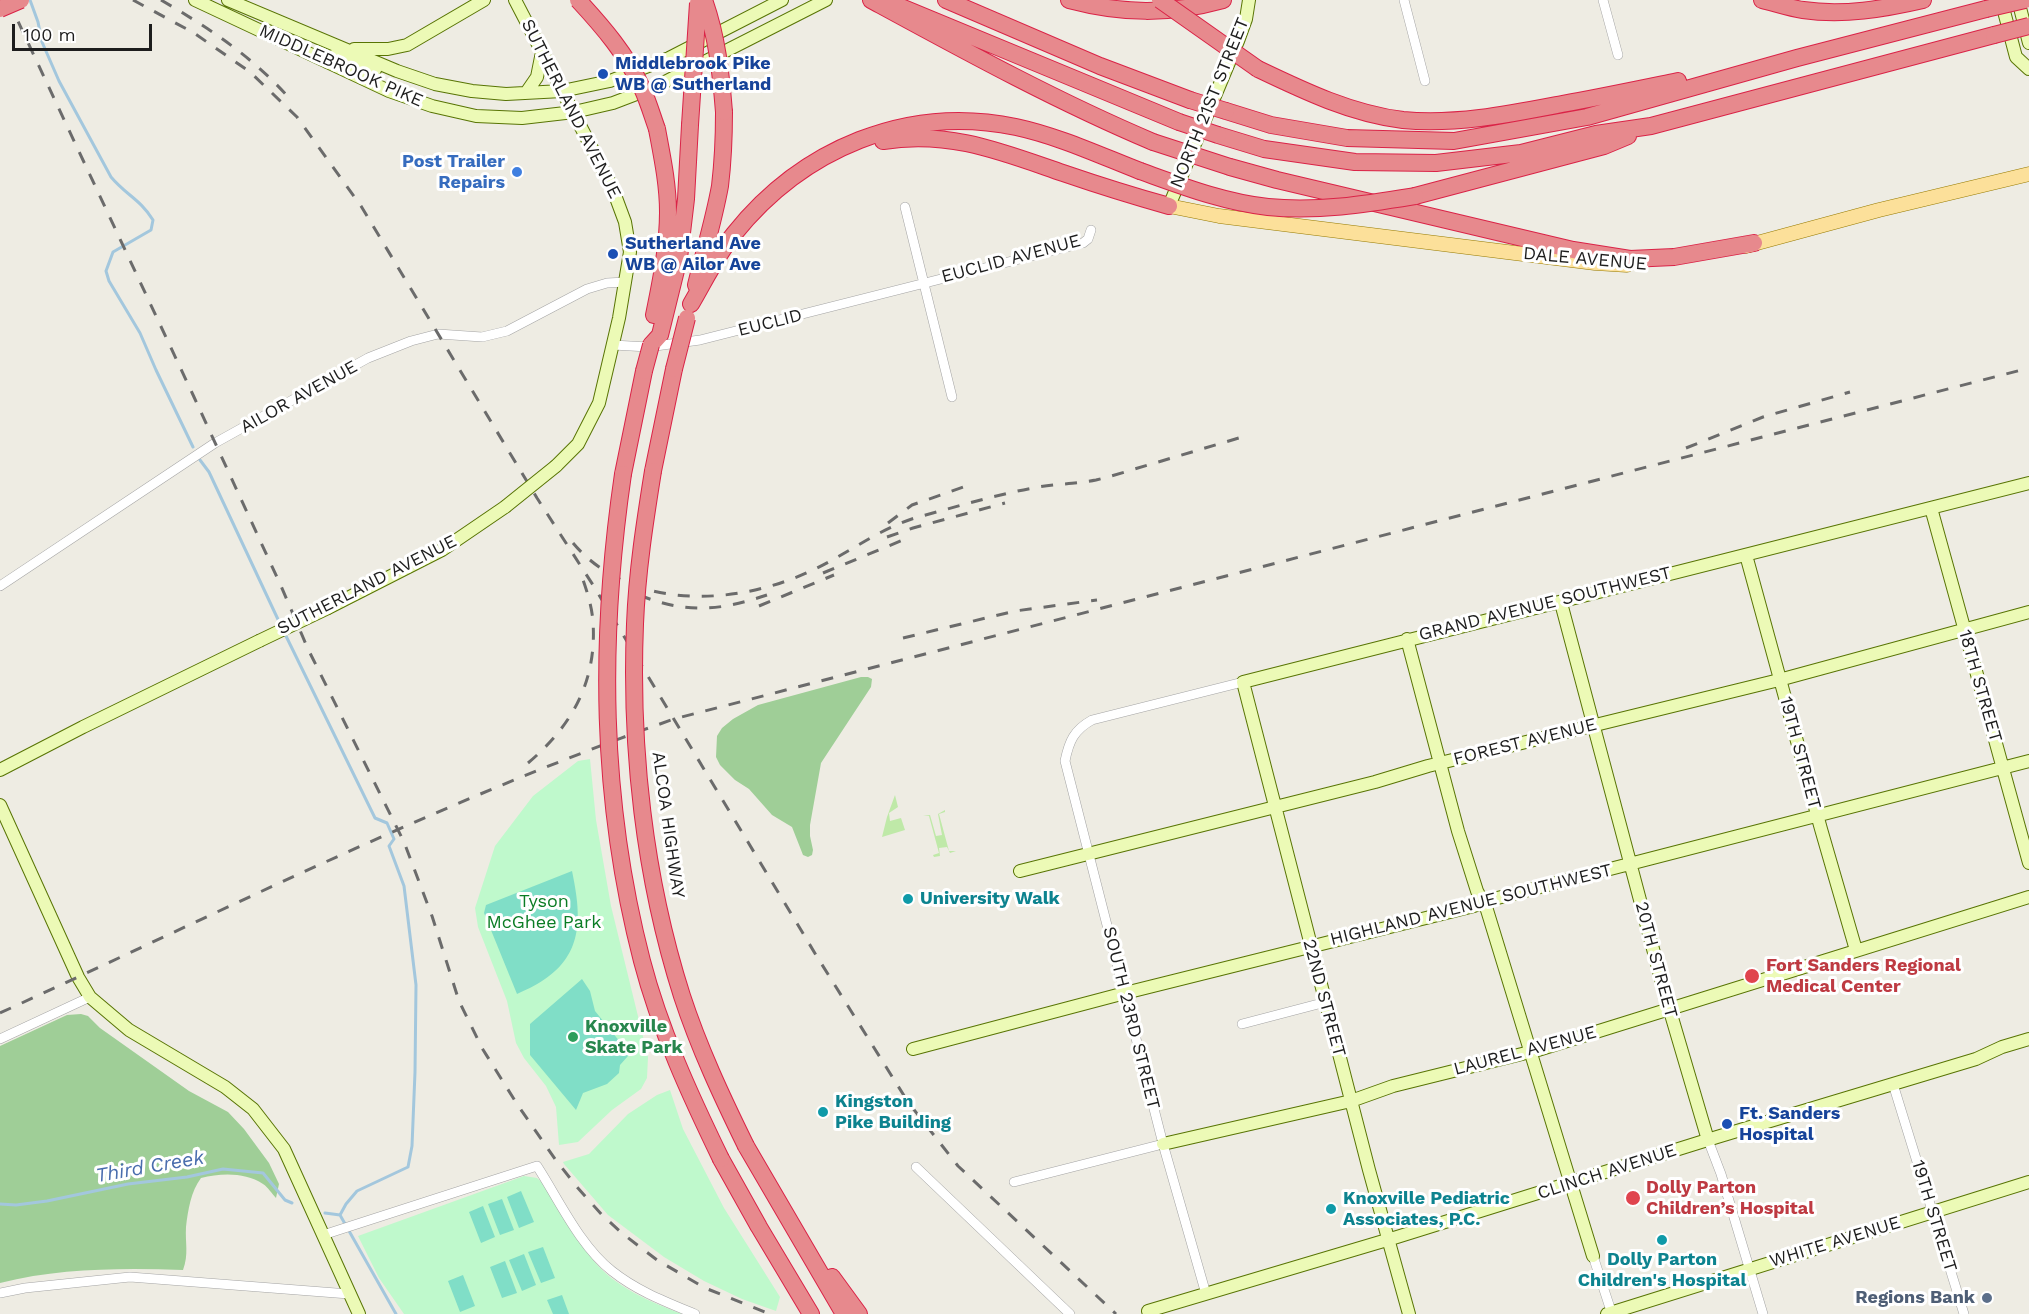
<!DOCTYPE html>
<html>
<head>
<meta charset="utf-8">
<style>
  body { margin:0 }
  #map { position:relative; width:2029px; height:1314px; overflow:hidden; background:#eeece3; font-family:"Work Sans",sans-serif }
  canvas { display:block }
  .scale { position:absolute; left:12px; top:24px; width:140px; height:27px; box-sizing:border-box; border:3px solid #1d1d1d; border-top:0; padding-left:8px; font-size:18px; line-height:21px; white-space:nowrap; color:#1d1d1d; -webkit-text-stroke:4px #fff; paint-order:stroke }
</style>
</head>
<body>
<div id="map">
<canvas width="2029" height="1314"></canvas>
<div class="scale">100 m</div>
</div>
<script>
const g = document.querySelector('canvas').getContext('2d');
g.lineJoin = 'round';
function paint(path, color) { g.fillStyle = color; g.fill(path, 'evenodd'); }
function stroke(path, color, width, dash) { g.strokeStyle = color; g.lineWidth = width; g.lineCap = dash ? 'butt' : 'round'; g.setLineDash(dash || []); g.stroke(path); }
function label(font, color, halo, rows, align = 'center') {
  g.font = font + ' "Work Sans",sans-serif'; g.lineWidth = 6; g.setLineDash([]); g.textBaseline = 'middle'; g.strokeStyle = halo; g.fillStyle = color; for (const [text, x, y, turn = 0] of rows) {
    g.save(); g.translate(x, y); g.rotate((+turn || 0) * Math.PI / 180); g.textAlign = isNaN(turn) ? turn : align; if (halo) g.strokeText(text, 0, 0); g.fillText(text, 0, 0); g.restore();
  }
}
const grass = new Path2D(`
  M895,795L898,807L889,813L890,821L901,818L905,830L882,837L887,817Z
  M945,810V812L939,814L949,851H956L950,853L947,847L939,848L940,856L934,857L933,855L939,853L929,816H923L930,815L936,836L942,835L938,814Z`);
const forest = new Path2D(`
  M861,677H868L872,679L871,687L821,763L810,825V836L813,850L812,855L808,857L803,855L792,827L772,815L749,789L735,780L720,765L716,757L717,736L722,728L733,719L758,705Z
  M81,1014L88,1016L100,1028L189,1091L228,1112L244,1129L269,1163L279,1184L276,1198C272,1194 268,1187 263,1184C245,1172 221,1173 201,1178C191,1191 188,1210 186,1227C185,1243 189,1254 183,1270C122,1268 60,1268 0,1283V1046L67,1015Z`);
const park = new Path2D(`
  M590,759L596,820L611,906L648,1057L647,1078L641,1089L612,1110L578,1142L559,1145L556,1107L546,1086L524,1058L516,1043L507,1001L478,927L475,908L495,846L533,796L578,761Z
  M670,1090L683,1129L724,1208L780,1297L776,1311L742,1299L704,1281L664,1257L608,1215L564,1164L563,1162L589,1154L628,1114L657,1095Z
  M524,1176L537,1178L545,1185L593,1260C615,1287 650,1302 682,1314H404L379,1278L358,1236Z`);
const pitch = new Path2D(`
  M572,871C581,914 585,954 542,981C535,986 525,990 517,994L484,913L486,905Z
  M582,979L590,991L595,1011L629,1053L628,1056L620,1065L619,1073L607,1084L583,1093L576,1110L530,1055V1024Z
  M521,1191L534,1222L519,1228L507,1197Z
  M502,1199L514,1230L500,1235L488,1204Z
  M483,1206L495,1237L481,1243L469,1212Z
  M543,1247L555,1278L541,1283L528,1252Z
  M524,1254L536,1285L522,1291L509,1260Z
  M505,1261L517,1293L502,1298L490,1267Z
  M463,1275L475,1306L460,1312L448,1281Z
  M562,1295L569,1314H553L547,1300Z`);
const stream = new Path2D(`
  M30,0L38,22L42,42L59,81L111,177C126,195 140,199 153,220L151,230L113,252L106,271L109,281L140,333L156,370L193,447
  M200,460L209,472L282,628
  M285,634L375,818L387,823L394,839L389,846L404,886L416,985L415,1072L412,1146L408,1167L357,1191L346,1204L340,1215
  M0,1204L16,1205L47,1201L128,1184L187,1177L223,1169L263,1173L285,1200L292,1203
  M325,1213L340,1215L396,1314`);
const street = new Path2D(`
  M1404,0L1425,81
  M1603,0L1618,55
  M905,207L952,397
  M613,345L648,347L700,340L1083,243L1088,239L1091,230
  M0,586L215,443L368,358L411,341L438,334L482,337L507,331L587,289L607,283L626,282
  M1242,1024L1326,1002
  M0,1039L90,997
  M1893,1084L1964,1314
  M1708,1140L1721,1174L1763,1314
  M916,1167L1070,1314
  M1014,1182L1163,1144
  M323,1235L537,1166C559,1200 580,1246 612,1271C637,1291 666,1302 695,1314
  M1593,1256L1612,1314
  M0,1293L25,1288L130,1277L349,1294
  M1206,1294L1163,1144L1065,761C1069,741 1074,730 1092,720L1243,682`);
const secondary = new Path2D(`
  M195,0L389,91L432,106L476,116L522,118L574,112L613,103L655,87L826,0
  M228,0L397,71L435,84L472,91L506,94L562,91L610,81L669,58L782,0
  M515,0L612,187L625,222L630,252L619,318L599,403L578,444L556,466
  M2001,0L2016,57L2029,69
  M2018,0L2029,43
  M354,49H388L407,45L484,0
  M327,62L333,56H338L375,70
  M526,93L537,77L542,52
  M1169,206L1238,41L1246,19L1249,0
  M1931,508L2029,863
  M1746,555L1821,829L1856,950
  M1561,603L1665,994L1708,1140
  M328,608L442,550L505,507
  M1407,639L1458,831L1477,891L1487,910L1593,1256
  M0,770L83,727L259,641
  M0,805L78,977L90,997L129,1030L225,1087L253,1109L284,1149L359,1314
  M1020,871L1375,782L1428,766L1779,680L2029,612
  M913,1049L1125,993L1474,906L1482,902L2029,761
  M1163,1144L1351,1101L1393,1086L1538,1050L2029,897
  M1148,1311L1397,1237L1717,1137L1893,1084L1976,1059L2002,1047L2029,1039
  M1409,1314L1369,1170L1243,682L2029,483
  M1607,1314L2029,1182`);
const primary = new Path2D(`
  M1169,206L1219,216L1595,263L1627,265
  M1746,246L1879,210L2029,174`);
const highway = new Path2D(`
  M871,0C963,50 1056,101 1153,142
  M884,0L1179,122
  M946,0L1100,66L1190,100
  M1069,0C1122,14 1169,15 1223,0
  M1762,0C1775,3 1789,8 1803,10C1843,16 1884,9 1923,0
  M1258,69C1304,91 1352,114 1403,120C1456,125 1510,114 1562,104C1601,97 1639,89 1678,81
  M1226,111L1271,125L1347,138L1454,141L1587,117L1797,58L1986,9
  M1218,135L1264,149L1355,162L1436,163L1521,153L1596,134L1651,126L1994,35
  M883,141C949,130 1002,152 1063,173C1098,185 1133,196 1169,206
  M1230,167L1277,180L1573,250L1630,259L1674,257L1754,243
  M1415,196L1604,146L1628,136
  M696,285C704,252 714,219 720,186C723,161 724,136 724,112
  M691,304C705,280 717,255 734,234C802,149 907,104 1016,127C1058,136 1099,155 1140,171
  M654,315C661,281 668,246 668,212C668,184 662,156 657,129
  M651,345L660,335L679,258L686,199L690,125
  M653,471L674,369
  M623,474L644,371
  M746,1146L844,1314
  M721,1159L759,1227L811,1314
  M832,1277L859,1314`);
const rail = new Path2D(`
  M8,0L194,397L281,586L308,649L404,842L432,916L459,1001L482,1048L517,1104L555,1159L577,1187L602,1215L623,1234L657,1260L705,1288L770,1314
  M133,0L194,33L250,72L297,117L361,206L537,498L593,585L816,955L908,1102L958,1166L1116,1314
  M161,0C209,28 253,57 290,99
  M1686,448L1763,417L1850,392
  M888,523L912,505L969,485
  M887,537L913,528L1005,503
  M573,543C632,613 741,606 817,568C852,551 883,526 922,516C959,506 995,495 1033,488C1053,484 1075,484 1096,480C1113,476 1131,470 1148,465C1182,455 1215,445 1249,435
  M823,573L903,540
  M639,595C687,614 719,611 767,595
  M759,606L834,575
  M903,638L1015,611L1097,600
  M528,763C572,726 597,681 593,622C592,607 587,591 582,577
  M0,1013C223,911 443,800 674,719L2029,368`);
const secondaryBridge = new Path2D(`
  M505,507L556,466
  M259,641L328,608`);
const highwayBridge = new Path2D(`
  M578,0C603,27 627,55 642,88C648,101 652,115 657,129
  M704,0C717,36 721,74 724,112
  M1160,0L1258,69
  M0,9L21,0
  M1986,9L2025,0
  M1994,35L2029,26
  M1190,100L1226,111
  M1179,122L1218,135
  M690,125L698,3
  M1153,142L1230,167
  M1140,171C1182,186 1223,202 1268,207C1318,212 1366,204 1415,196
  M674,369L687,318
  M644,371L651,345
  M653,471C645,521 637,572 635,624C630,748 644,877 682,996C699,1048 722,1097 746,1146
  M623,474C599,638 600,799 642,961C660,1030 690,1095 721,1159`);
const markers = [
  [603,74,6,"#1a4fb4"],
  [517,172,6,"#3f7fe0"],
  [613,254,6,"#1a4fb4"],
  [908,899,6,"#0f9aa8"],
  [1752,976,8,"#e0444e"],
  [573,1037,6,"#2e9e5b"],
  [823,1112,6,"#0f9aa8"],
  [1727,1124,6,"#1a4fb4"],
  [1633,1198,8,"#e0444e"],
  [1331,1209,6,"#0f9aa8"],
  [1662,1240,6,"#0f9aa8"],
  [1987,1298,6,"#5c6f8a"]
];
const transitNames = [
  ["Middlebrook Pike",615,64],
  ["WB @ Sutherland",615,85],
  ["Sutherland Ave",625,244],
  ["WB @ Ailor Ave",625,265],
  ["Ft. Sanders",1739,1114],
  ["Hospital",1739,1135]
];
const streetNames = [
  ["MIDDLEBROOK PIKE",341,66,24],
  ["NORTH 21ST STREET",1210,103,-68],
  ["SUTHERLAND AVENUE",571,109,63],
  ["EUCLID AVENUE",1011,259,-15],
  ["DALE AVENUE",1585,259,5],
  ["EUCLID",770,323,-14],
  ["AILOR AVENUE",299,397,-29],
  ["SUTHERLAND AVENUE",367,585,-27],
  ["GRAND AVENUE SOUTHWEST",1545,604,-14],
  ["18TH STREET",1980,686,74],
  ["FOREST AVENUE",1525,742,-14],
  ["19TH STREET",1800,753,75],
  ["ALCOA HIGHWAY",668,825,82],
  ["HIGHLAND AVENUE SOUTHWEST",1471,905,-14],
  ["20TH STREET",1656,960,75],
  ["22ND STREET",1324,998,75],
  ["SOUTH 23RD STREET",1131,1018,76],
  ["LAUREL AVENUE",1525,1051,-15],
  ["CLINCH AVENUE",1607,1172,-18],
  ["19TH STREET",1934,1216,73],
  ["WHITE AVENUE",1835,1242,-17]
];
const shopNames = [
  ["Post Trailer",505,162],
  ["Repairs",505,183]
];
const cultureNames = [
  ["University Walk",920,899],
  ["Kingston",835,1102],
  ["Pike Building",835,1123],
  ["Knoxville Pediatric",1343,1199],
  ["Associates, P.C.",1343,1220],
  ["Dolly Parton",1662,1260,"center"],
  ["Children's Hospital",1662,1281,"center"]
];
const parkNames = [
  ["Tyson",544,902],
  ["McGhee Park",544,923]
];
const healthNames = [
  ["Fort Sanders Regional",1766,966],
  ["Medical Center",1766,987],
  ["Dolly Parton",1646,1188],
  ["Children’s Hospital",1646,1209]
];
const leisureNames = [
  ["Knoxville",585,1027],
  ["Skate Park",585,1048]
];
const serviceNames = [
  ["Regions Bank",1975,1298]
];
const waterNames = [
  ["Third Creek",150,1167,-10]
];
paint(grass, '#bfe9a8');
paint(forest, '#9fce97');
paint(park, '#bff9cc');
paint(pitch, '#80dec7');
stroke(stream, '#a3c7dd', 3);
stroke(street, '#a4a4a4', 10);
stroke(secondary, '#587404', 14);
stroke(primary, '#967a00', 15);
stroke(highway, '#da2347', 18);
stroke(street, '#fff', 9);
stroke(secondary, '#ecfab6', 12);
stroke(primary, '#fce09a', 14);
stroke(highway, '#e7898d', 16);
stroke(rail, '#6b6b6b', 3, [12, 12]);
stroke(secondaryBridge, '#587404', 14, []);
stroke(highwayBridge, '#da2347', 18, []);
stroke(secondaryBridge, '#ecfab6', 12);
stroke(highwayBridge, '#e7898d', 16);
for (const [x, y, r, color] of markers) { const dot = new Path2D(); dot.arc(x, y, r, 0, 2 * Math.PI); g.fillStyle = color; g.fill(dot); stroke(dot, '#fff', 2); }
label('bold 18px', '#164399', '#fff', transitNames, 'left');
label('18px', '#1d1d1d', '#fff', streetNames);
label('bold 18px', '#366cbe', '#fff', shopNames, 'right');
label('bold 18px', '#0d838f', '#fff', cultureNames, 'left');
label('18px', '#0b7c24', '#fff', parkNames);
label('bold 18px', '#be3a42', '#fff', healthNames, 'left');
label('bold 18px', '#27864d', '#fff', leisureNames, 'left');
label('bold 18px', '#4e5e75', '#fff', serviceNames, 'right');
label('italic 20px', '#496dad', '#fff', waterNames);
</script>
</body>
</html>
